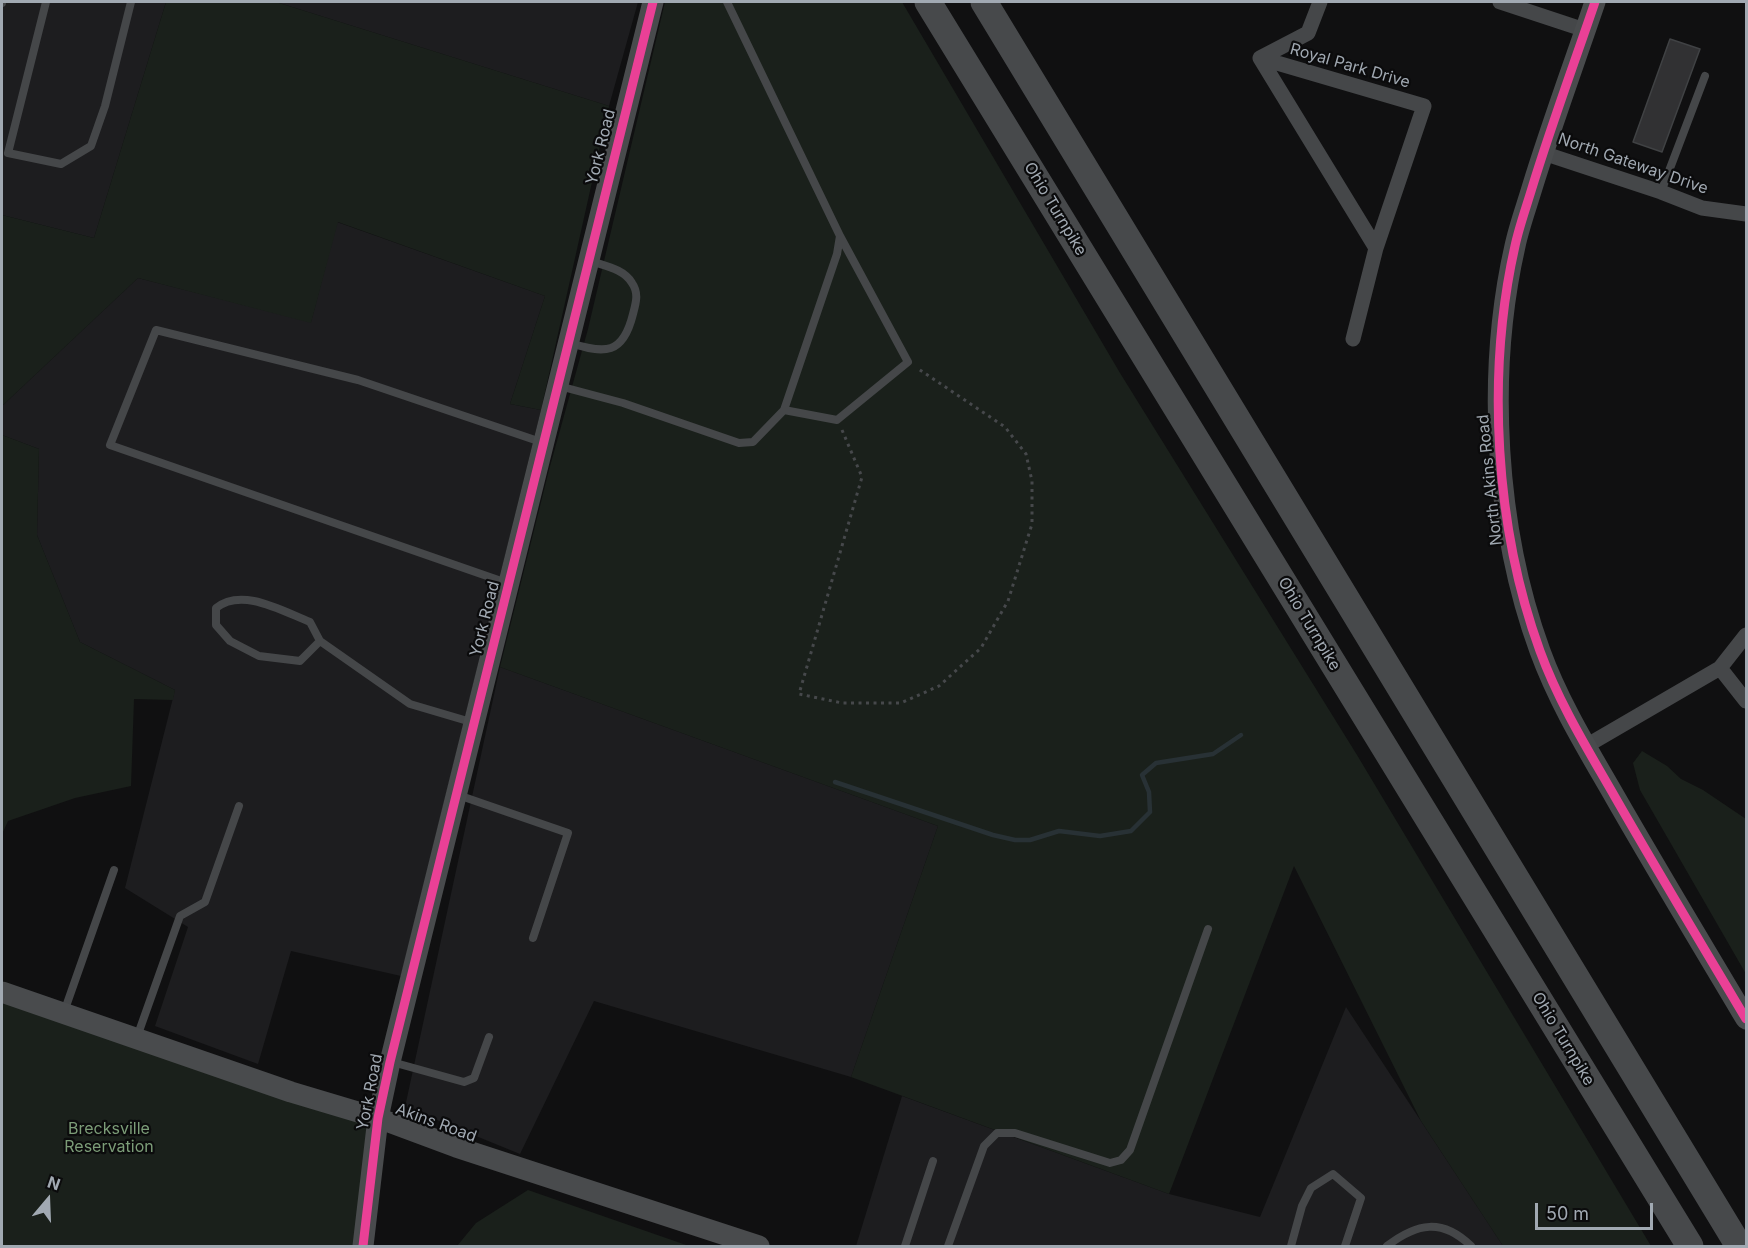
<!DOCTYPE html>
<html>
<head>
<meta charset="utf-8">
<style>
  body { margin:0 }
  #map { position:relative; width:1748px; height:1248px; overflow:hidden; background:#101011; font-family:Inter,sans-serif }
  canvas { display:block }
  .frame { position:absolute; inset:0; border:3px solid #a1a9b2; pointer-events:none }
  .north { position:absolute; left:18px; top:1170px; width:60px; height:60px; -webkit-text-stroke:4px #0b0b0c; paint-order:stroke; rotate:19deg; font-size:16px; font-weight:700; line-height:24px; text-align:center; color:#a1a9b2 }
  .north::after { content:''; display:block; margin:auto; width:21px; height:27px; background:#a1a9b2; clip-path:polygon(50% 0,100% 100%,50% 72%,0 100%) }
  .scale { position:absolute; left:1535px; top:1203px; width:118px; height:27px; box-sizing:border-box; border:3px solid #a1a9b2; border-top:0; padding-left:8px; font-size:18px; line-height:21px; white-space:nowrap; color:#a1a9b2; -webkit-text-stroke:4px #0b0b0c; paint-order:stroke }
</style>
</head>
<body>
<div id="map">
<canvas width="1748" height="1248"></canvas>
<div class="frame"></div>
<div class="north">N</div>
<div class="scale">50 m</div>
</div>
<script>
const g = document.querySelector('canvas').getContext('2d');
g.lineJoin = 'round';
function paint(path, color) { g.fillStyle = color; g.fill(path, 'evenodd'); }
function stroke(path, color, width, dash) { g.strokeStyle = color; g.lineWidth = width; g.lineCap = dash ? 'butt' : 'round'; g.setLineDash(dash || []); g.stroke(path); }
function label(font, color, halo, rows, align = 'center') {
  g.font = font + ' Inter,sans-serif'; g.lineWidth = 4.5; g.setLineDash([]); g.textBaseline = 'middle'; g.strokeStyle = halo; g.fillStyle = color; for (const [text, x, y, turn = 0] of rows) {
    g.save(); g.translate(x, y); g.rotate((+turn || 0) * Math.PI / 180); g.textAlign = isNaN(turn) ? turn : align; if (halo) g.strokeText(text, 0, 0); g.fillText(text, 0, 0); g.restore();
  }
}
const built = new Path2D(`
  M2,2H166L94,238L2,215Z
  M276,2H638L609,106Z
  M337,222L545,296L510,404L541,410L401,976L291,951L258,1064L155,1026L188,927L125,888L175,690L80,642L37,535L39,449L2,435V406L138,278L311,322Z
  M500,667L938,826L851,1077L594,1001L520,1154L405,1107Z
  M1346,1007L1503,1246H856L902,1096L1169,1194L1260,1217Z`);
const green = new Path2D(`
  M166,2H276L609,106L541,410L510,404L545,296L338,222L311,323L138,278L2,406V215L94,238Z
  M665,2H902L1120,373L1357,755L1651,1246H1503L1421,1121L1294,866L1169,1194L851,1077L938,826L500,667L549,470L588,329Z
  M2,435L39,449L37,535L80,642L175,690L173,700L134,699L131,786L75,798L8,821L2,834Z
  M1642,751L1667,766L1681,779L1703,790L1746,819V974L1640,790L1633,763Z
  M2,988L378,1116L363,1246H2Z
  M528,1190L689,1246H457L476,1223Z`);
const stream = new Path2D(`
  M835,782L993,835L1015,840H1030L1059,831L1100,836L1131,831L1150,812L1149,792L1142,775L1156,763L1213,754L1241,735`);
const building = new Path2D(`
  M1670,39L1700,49L1662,152L1633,142Z`);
const path = new Path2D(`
  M842,430L862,477L799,694L842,703H901L939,686L981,648L1008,601L1032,524V481L1026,454L1005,427L917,368`);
const lane = new Path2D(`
  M46,2L8,153L61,164L91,146L105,106L131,2
  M2,3V2
  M1661,192L1705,76
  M570,343C605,354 623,355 633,314C636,303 639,293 632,283C624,269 605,266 591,261
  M559,386L623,403L739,443L753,442L784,410L837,254L840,236L727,2
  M784,410L837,420L908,362L840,236
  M507,583L110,445L156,330L358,380L541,442
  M320,641L310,622C282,611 242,587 216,608V625L230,641L259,656L300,661L320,641L410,704L471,722
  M458,795L568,833L533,938
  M64,1012L114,870
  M137,1037L180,916L205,902L239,806
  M392,1062L464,1082L474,1078L489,1037
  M905,1246L933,1161
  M948,1246L984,1146L997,1133H1015L1110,1163L1121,1160L1130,1150L1208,929
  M1291,1246L1302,1206L1311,1188L1333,1174L1361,1198L1345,1246
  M1387,1246C1417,1223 1442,1218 1471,1246`);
const street = new Path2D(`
  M1500,2L1585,30
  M1260,58L1424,106L1376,248L1353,339
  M1260,58L1376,248
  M1260,58L1308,33L1320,2
  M1543,153L1661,192L1702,208L1746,214
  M1720,668L1746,701
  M1586,746L1720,668L1746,635`);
const secondary = new Path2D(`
  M1595,2C1574,64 1551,126 1532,188C1526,208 1519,227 1515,246C1486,374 1495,528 1540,651C1559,703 1588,750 1615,797C1658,872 1702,945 1746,1019
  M2,992L291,1092L378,1118L456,1147L759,1246
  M363,1246L378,1118L390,1062L653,2`);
const highway = new Path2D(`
  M928,2L1690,1246
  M984,2L1739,1246`);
const cycleway = new Path2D(`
  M1595,2C1574,64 1551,126 1532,188C1526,208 1519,227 1515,246C1486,374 1495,528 1540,651C1559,703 1588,750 1615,797C1658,872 1702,945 1746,1019
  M363,1246L378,1118L390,1062L653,2`);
const streetNames = [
  ["Royal Park Drive",1350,66,16],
  ["York Road",601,147,-76],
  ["North Gateway Drive",1633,164,19],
  ["Ohio Turnpike",1055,209,59],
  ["North Akins Road",1490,480,-96],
  ["York Road",485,619,-76],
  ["Ohio Turnpike",1309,624,59],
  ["Ohio Turnpike",1563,1039,59],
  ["York Road",370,1092,-79],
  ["Akins Road",436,1123,20]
];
const parkNames = [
  ["Brecksville",109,1129],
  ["Reservation",109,1147]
];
paint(built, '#1d1d1f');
paint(green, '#1a201b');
stroke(stream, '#283135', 4.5);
paint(building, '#313133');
stroke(building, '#404244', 1.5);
stroke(path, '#46484b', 3, [3, 4.5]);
stroke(lane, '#454749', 8);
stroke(street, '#454749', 15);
stroke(secondary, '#494b4d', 21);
stroke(highway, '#47494b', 27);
stroke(cycleway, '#ea4096', 9);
label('16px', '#a1a9b2', '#0b0b0c', streetNames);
label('16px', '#7c9d78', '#0b0b0c', parkNames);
</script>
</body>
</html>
